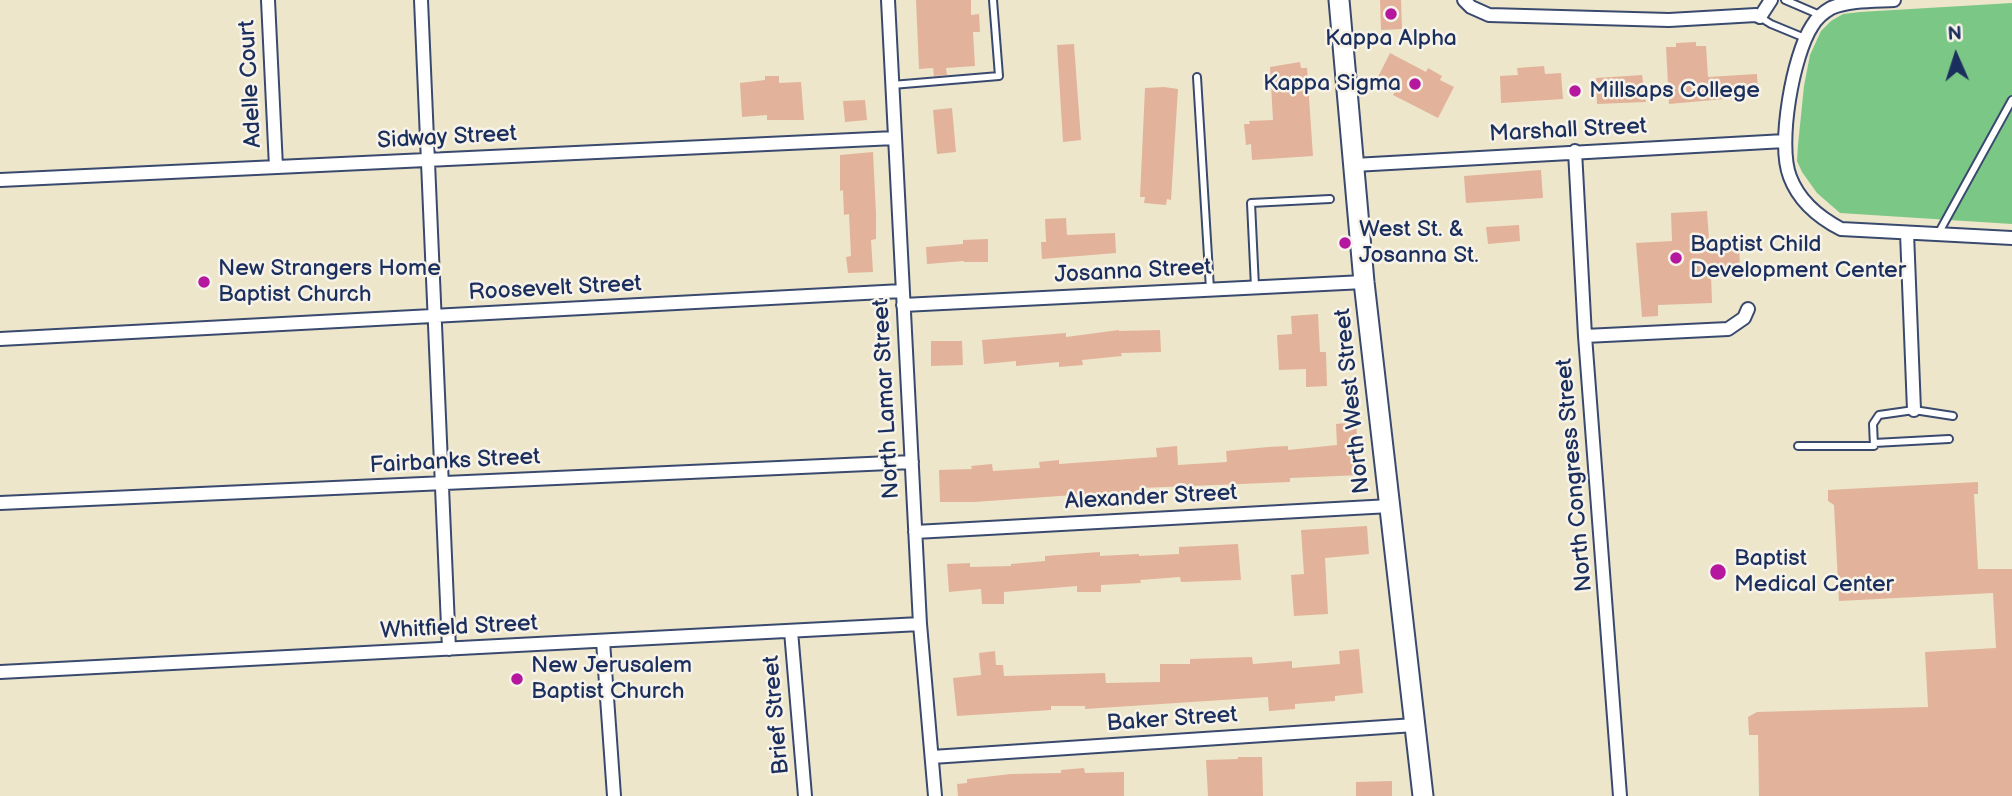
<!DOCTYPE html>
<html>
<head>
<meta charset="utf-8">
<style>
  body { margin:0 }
  #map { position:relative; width:2012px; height:796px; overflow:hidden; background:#ede6cb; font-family:"Balsamiq Sans",sans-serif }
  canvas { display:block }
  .north { position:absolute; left:1921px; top:21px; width:70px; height:70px; -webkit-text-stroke:5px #f7f3e8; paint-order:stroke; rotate:357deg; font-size:19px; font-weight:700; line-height:28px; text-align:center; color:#1b2f5e }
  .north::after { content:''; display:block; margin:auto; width:24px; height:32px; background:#1b2f5e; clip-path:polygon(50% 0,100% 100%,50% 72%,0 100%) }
</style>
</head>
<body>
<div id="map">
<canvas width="2012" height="796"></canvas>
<div class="north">N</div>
</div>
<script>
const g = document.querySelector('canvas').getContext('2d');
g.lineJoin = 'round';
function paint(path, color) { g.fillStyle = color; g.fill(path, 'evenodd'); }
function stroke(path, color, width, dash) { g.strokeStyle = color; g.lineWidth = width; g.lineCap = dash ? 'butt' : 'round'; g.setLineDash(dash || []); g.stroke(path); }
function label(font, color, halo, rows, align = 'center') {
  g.font = font + ' "Balsamiq Sans",sans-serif'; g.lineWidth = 5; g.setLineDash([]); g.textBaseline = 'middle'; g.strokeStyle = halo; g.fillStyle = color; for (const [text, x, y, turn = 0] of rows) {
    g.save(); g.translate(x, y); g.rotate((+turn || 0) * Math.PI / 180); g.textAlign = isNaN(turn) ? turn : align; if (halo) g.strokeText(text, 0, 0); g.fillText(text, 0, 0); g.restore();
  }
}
const green = new Path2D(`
  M2012,3V224L1840,213L1817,193L1802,172L1797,161L1798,145L1804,86L1810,55L1821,31L1831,21L1843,14L1860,12Z`);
const building = new Path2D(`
  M916,0H971V15L979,14L980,32H973L975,66L946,68L947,75L934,76L933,68L919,69Z
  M1380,0H1401L1402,29L1381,30Z
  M1696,42V46H1706L1708,77L1757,74L1758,96L1669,104L1666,47H1676V43Z
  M1074,44L1081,140L1063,142L1057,45Z
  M1390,53L1426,72L1428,68L1442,76L1440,80L1454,87L1438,118L1393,95L1395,91L1376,81Z
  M1300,62L1301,68H1307L1313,156L1252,160L1251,144L1246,145L1244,124H1250L1249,121L1273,120L1270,67Z
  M1544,66L1545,74L1561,73L1563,99L1501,103L1500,76L1518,75L1517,68Z
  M1642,75L1646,102L1597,104L1596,78Z
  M765,76H779V83L801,82L804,120H767V115L742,117L740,83L765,80Z
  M1164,87L1178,89L1171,200L1167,199L1166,205L1144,203L1145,197H1140L1145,88Z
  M865,100L867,120L845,122L843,101Z
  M952,108L956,152L937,154L933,110Z
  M873,152L876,213V239L871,240L873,272L848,273L846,257L851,256L849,214L844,215L843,190L840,191V155Z
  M1541,170L1543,198L1466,203L1464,176Z
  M1707,211L1709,239L1739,237L1740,273L1711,274L1712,303L1658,305V316L1642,317L1636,243L1672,241L1671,213Z
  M1066,218L1067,235L1115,233L1116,253L1042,259L1041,242H1046L1045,219Z
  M1519,225L1520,241L1488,244L1486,227Z
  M988,239V262H964V261L927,264L926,247L963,244V240Z
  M1318,314L1320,352H1326L1327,386L1306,387V369L1279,370L1277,335L1292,334L1291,316Z
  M1119,330V331L1160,330L1161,352L1121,353L1122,356L1082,360L1083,365L1059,367V362L1016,366V361L984,364L982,340L1066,333V337Z
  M931,341H962L963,365L931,366Z
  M1356,422L1360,475L1290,478V482L1141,488V492L1118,494L1117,492L974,502H940L939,470L972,469L971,466L992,464L993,471L1040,468L1039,462L1059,460V464L1157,457L1156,448L1177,446L1178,465L1227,462L1226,451L1268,447L1288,446V450L1337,445L1336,424Z
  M1978,482V494H1974L1978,569H2012V796H1759L1758,735H1749L1748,717L1757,712L1928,707L1925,652L1996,648L1993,593L1839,601L1834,505L1828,501V490Z
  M1367,526L1369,554L1325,558L1328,614L1294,616L1291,575L1304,574L1301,530Z
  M1238,544L1241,580L1181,582L1180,577L1140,580L1141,583L1101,585V592H1077V586L1004,592V604H982L981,589L949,592L947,564L970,563V567L1011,566V564L1045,561V556L1100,552V556L1139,554V556L1179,554V547Z
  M1359,649L1363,693L1335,696V701L1295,704V709L1269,711L1268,697L1085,709V706H1051V710L957,716L953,678L981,675L979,653L995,651L996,665H1003L1004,676L1105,673L1106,683L1160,682V664H1190V659L1252,657L1253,664L1292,661V668L1340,664L1339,651Z
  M1238,757H1262L1263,796H1208L1206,760L1238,759Z
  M1084,768L1085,773L1124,772V796H958L957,784L967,783V779L1011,774L1061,773V770Z
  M1392,781V796H1356V782Z`);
const lane = new Path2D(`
  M1785,0L1820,15
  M1758,16L1771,24L1805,38
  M1197,77L1210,289
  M892,85L999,76L993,0
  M1938,234L2012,100
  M1255,287L1251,203L1330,199
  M1874,443L1949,439
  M1798,446H1874L1873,424L1879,415L1914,410L1953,416`);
const street = new Path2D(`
  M268,0L276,167
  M421,0L449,649
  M888,0L920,624L935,796
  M1464,0L1471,7L1489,15L1669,20L1756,15L1760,17L1771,0
  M1894,0C1875,1 1849,0 1831,8C1824,12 1816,19 1812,26C1793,55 1777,144 1790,177C1799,201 1818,217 1841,229L2012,238
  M1575,151L1585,336L1620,796
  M1354,165L1785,141
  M0,180L895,138
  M1907,233L1914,410
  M903,305L1364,282
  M1585,336L1728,329L1744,318L1748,309
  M0,339L902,291
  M0,503L912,462
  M915,532L1390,506
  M791,631L805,796
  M603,641L614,796
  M0,672L920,624
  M932,757L1415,725`);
const secondary = new Path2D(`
  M1339,0L1364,282L1423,796`);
const markers = [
  [1391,14,7,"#b5179e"],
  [1415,84,7,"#b5179e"],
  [1575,91,7,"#b5179e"],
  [1345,243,7,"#b5179e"],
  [1676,258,7,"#b5179e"],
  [204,282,7,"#b5179e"],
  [1718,572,9,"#b5179e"],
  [517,679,7,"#b5179e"]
];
const poiNames = [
  ["Kappa Alpha",1391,39,"center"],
  ["Kappa Sigma",1401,84,"right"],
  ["Millsaps College",1589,91],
  ["West St. &",1359,230],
  ["Josanna St.",1359,256],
  ["Baptist Child",1690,245],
  ["Development Center",1690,271],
  ["New Strangers Home",218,269],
  ["Baptist Church",218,295],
  ["Baptist",1734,559],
  ["Medical Center",1734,585],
  ["New Jerusalem",531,666],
  ["Baptist Church",531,692]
];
const streetNames = [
  ["Adelle Court",251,84,-93],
  ["Marshall Street",1568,131,-3],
  ["Sidway Street",447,138,-3],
  ["Josanna Street",1133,272,-3],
  ["Roosevelt Street",555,289,-3],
  ["North Lamar Street",887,399,-93],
  ["North West Street",1353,401,-96],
  ["Fairbanks Street",455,462,-3],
  ["North Congress Street",1575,475,-95],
  ["Alexander Street",1151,498,-3],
  ["Whitfield Street",459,628,-3],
  ["Brief Street",777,715,-95],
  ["Baker Street",1172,720,-4]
];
paint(green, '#7bc786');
paint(building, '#e2b39a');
stroke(lane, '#3a4a6e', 10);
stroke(street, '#3a4a6e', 16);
stroke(secondary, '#3a4a6e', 23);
stroke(lane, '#fff', 6);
stroke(street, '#fff', 12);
stroke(secondary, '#fff', 19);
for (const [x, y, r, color] of markers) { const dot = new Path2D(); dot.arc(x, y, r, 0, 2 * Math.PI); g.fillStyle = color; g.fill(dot); stroke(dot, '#f7f3e8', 2.5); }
label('23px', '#1b2f5e', '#f7f3e8', poiNames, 'left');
label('23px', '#1b2f5e', '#f7f3e8', streetNames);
</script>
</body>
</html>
